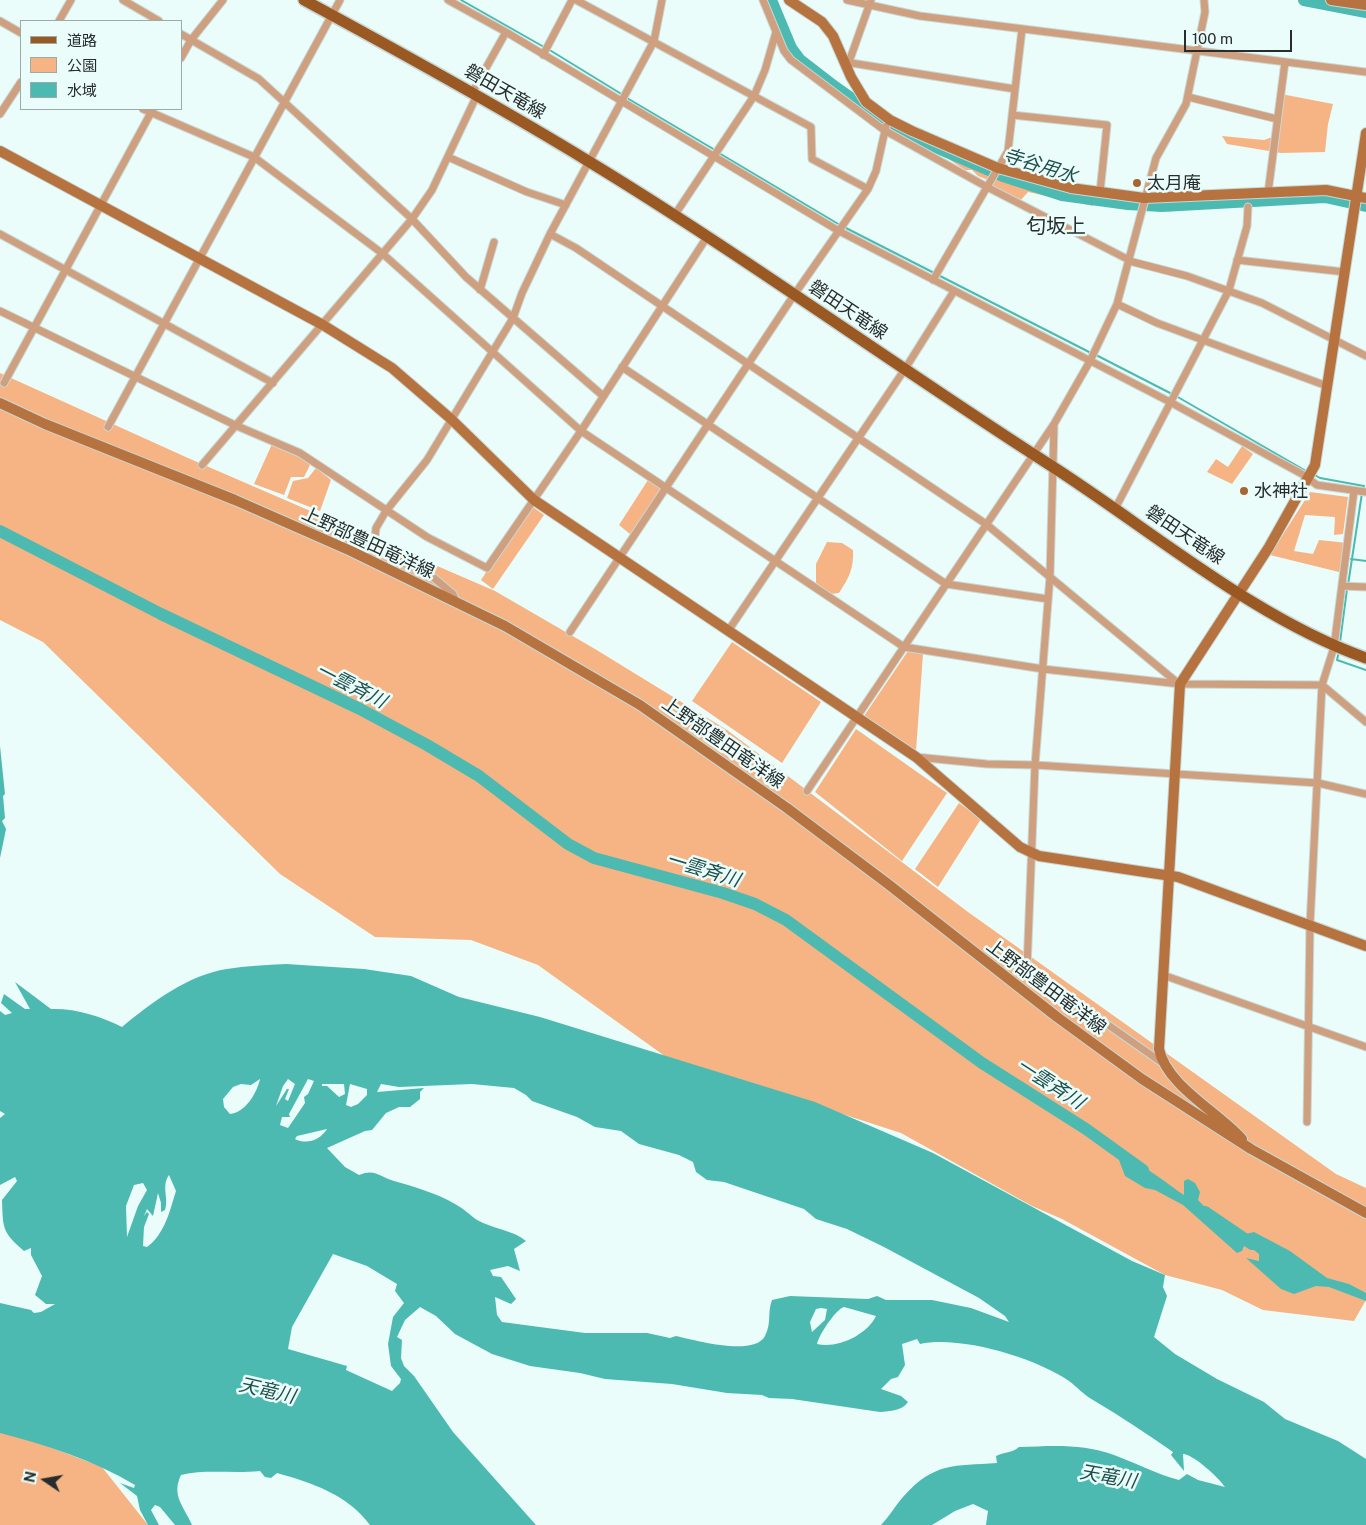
<!DOCTYPE html>
<html>
<head>
<meta charset="utf-8">
<style>
  body { margin:0 }
  #map { position:relative; width:1366px; height:1525px; overflow:hidden; background:#eafdfb; font-family:"Public Sans","Noto Sans JP",sans-serif }
  canvas { display:block }
  .legend { position:absolute; left:20px; top:20px; width:162px; height:90px; box-sizing:border-box; background:#eafdfb; border:1px solid #9caaa8; margin:0; padding:6px 9px; list-style:none; font-size:15px; color:#262d2c }
  .legend li { display:flex; align-items:center; gap:10px; height:25px }
  .legend b { width:25px; border:1px solid #9caaa8 }
  .north { position:absolute; left:20px; top:1455px; width:50px; height:50px; -webkit-text-stroke:4px #eafdfb; paint-order:stroke; rotate:282deg; font-size:14px; font-weight:700; line-height:20px; text-align:center; color:#262d2c }
  .north::after { content:''; display:block; margin:auto; width:18px; height:22px; background:#262d2c; clip-path:polygon(50% 0,100% 100%,50% 72%,0 100%) }
  .scale { position:absolute; left:1184px; top:30px; width:108px; height:22px; box-sizing:border-box; border:2px solid #262d2c; border-top:0; padding-left:6px; font-size:15px; line-height:18px; white-space:nowrap; color:#262d2c; -webkit-text-stroke:4px #eafdfb; paint-order:stroke }
</style>
</head>
<body>
<div id="map">
<canvas width="1366" height="1525"></canvas>
<ul class="legend">
<li><b style="height:6px;background:#9a5922"></b>道路</li>
<li><b style="height:14px;background:#f6b485"></b>公園</li>
<li><b style="height:14px;background:#4dbab1"></b>水域</li>
</ul>
<div class="north">N</div>
<div class="scale">100 m</div>
</div>
<script>
const g = document.querySelector('canvas').getContext('2d');
g.lineJoin = 'round';
function paint(path, color) { g.fillStyle = color; g.fill(path, 'evenodd'); }
function stroke(path, color, width, dash) { g.strokeStyle = color; g.lineWidth = width; g.lineCap = dash ? 'butt' : 'round'; g.setLineDash(dash || []); g.stroke(path); }
function label(font, color, halo, rows, align = 'center') {
  g.font = font + ' "Public Sans","Noto Sans JP",sans-serif'; g.lineWidth = 5; g.setLineDash([]); g.textBaseline = 'middle'; g.strokeStyle = halo; g.fillStyle = color; for (const [text, x, y, turn = 0] of rows) {
    g.save(); g.translate(x, y); g.rotate((+turn || 0) * Math.PI / 180); g.textAlign = isNaN(turn) ? turn : align; if (halo) g.strokeText(text, 0, 0); g.fillText(text, 0, 0); g.restore();
  }
}
const green = new Path2D(`
  M1281,94L1333,104L1328,124L1325,152L1281,153L1227,144L1222,136L1264,140L1275,136Z
  M921,142L993,169L1094,197L1093,206L1028,192L1019,202L988,186V180L978,176L972,170H965L937,151L921,147Z
  M0,373L188,458L495,591L595,649L727,730L968,912L1336,1174L1366,1188V1300L1354,1321L1263,1310L1222,1290L1165,1275L1062,1219L1032,1206L901,1133L666,1057L538,965L471,940L375,937L280,874L43,642L0,620Z
  M272,444L296,451L310,465L304,477H291L284,495L254,484Z
  M1242,446L1253,454L1232,484L1207,472L1216,459L1228,467Z
  M316,468L331,480L320,511L287,498L293,481L308,478Z
  M648,480L661,489L630,534L619,525Z
  M1310,492L1348,497L1343,534L1334,535L1335,517L1305,515L1294,551L1313,554L1319,540L1348,543L1339,572L1270,555Z
  M530,505L544,515L493,589L481,580Z
  M827,542L842,543L853,550C854,568 849,578 839,593L830,594L816,583V564Z
  M732,642L821,702L782,763L692,701Z
  M908,651L923,654L916,751L864,716Z
  M856,729L947,793L902,861L815,792Z
  M959,803L981,819L938,887L915,869Z
  M0,1428L102,1467L148,1525H0Z`);
const water = new Path2D(`
  M0,746L5,794L3,796L5,818L2,821L6,829L0,858Z
  M286,964L364,969L411,976L459,997L540,1017L815,1102L933,1153L1132,1261L1165,1275L1163,1287L1167,1296L1154,1337L1175,1354L1217,1379L1264,1402L1285,1419L1338,1441L1366,1459V1525H986L988,1511L973,1504L955,1511L932,1525H881C889,1517 895,1506 903,1497C934,1462 954,1466 997,1463L996,1456C1004,1452 1012,1453 1019,1447C1052,1446 1081,1443 1114,1455C1136,1463 1156,1474 1179,1480L1187,1474L1198,1480L1225,1487C1219,1478 1193,1454 1183,1454L1184,1471L1171,1455L1173,1452C1147,1434 1120,1416 1093,1400C1084,1395 1077,1387 1069,1381C1036,1358 960,1335 920,1344L917,1339L902,1344L905,1365L898,1377L891,1379L881,1389L901,1396L908,1402C902,1411 890,1411 880,1412L792,1399L769,1398L762,1395L727,1393L672,1384L605,1379L580,1373L530,1366L492,1354L455,1334L436,1316L420,1307L405,1320L397,1337L402,1340L401,1358L404,1366L414,1376L453,1432L536,1525H370C347,1494 312,1483 277,1473L271,1478L265,1477L260,1471C233,1474 206,1469 181,1475C171,1496 184,1506 192,1525H175L160,1507L155,1505L151,1510L159,1525H148L140,1510L137,1496L120,1483L134,1488L135,1485C93,1460 47,1445 0,1433V1303L31,1310L34,1313L41,1312L55,1304H46L35,1295L42,1276L31,1255V1248L24,1251C2,1232 3,1228 2,1200L17,1181L15,1177L0,1185V1118L5,1114L0,1111V1011L5,1015L12,1013L1,1003L4,994L25,1009H30L15,982L51,1009C74,1008 101,1016 122,1027C152,1002 188,975 227,969C246,966 266,965 286,964ZM260,1079C257,1093 245,1113 230,1114L224,1107L223,1099L233,1087L241,1084L251,1085ZM288,1079L295,1084L288,1101L285,1099L289,1089H287L276,1106L283,1086ZM308,1079L314,1081L308,1094L304,1097L305,1103L288,1128L280,1125L282,1117H290L289,1114ZM322,1084H344L345,1094L339,1097L327,1086H322ZM350,1084L367,1089V1095L358,1104L351,1107L346,1105ZM381,1084L399,1087L472,1084L514,1088L526,1095L532,1101L577,1117L595,1127L621,1131L639,1144L679,1155L693,1162L696,1172L707,1180L724,1182L804,1209L816,1219L847,1229L884,1247L979,1298L1005,1316L1009,1322L971,1308L932,1300H886L877,1296L868,1299L790,1296L772,1300C767,1313 772,1322 765,1336C754,1357 694,1340 676,1336L670,1338L647,1333H585L502,1322L497,1315L495,1297L511,1304L516,1299L501,1277L493,1276L490,1270L508,1266L520,1271L514,1249L526,1241C513,1230 493,1229 477,1220C470,1215 463,1208 455,1204C436,1193 415,1187 394,1181C380,1177 375,1168 359,1175L345,1167L327,1148L365,1131L372,1130L386,1113L399,1107H410L420,1099V1092L424,1088L377,1092ZM327,1129C320,1140 307,1145 295,1139L297,1136ZM169,1175L176,1191C170,1210 165,1234 147,1247L143,1246L144,1227L149,1214L147,1212L144,1216L147,1209L153,1216L158,1193L161,1203V1212L165,1210C169,1198 161,1186 169,1175ZM143,1183L147,1190L138,1206L127,1237L126,1206L134,1185ZM333,1254L367,1266L397,1284L395,1291L404,1303L393,1317L388,1344L391,1366L401,1379L400,1383L392,1391L346,1370L347,1366L288,1349L292,1327ZM844,1307L876,1316C867,1335 837,1349 817,1344C819,1335 835,1310 844,1307ZM821,1308L827,1309L825,1320L812,1332L810,1322L816,1309Z
  M1123,1159C1147,1165 1164,1182 1184,1195V1181L1188,1179L1195,1183L1200,1192L1198,1200L1234,1237L1254,1232L1290,1251L1327,1278L1349,1284L1366,1293V1301L1329,1287L1316,1286L1294,1294L1281,1289L1246,1258L1259,1261V1254L1250,1247L1244,1246L1242,1251L1237,1253L1183,1205L1155,1190L1145,1188L1125,1176L1119,1160Z`);
const stream = new Path2D(`
  M461,0L544,47
  M548,49L623,95
  M627,98L715,150
  M719,153L840,225
  M844,227L1091,353
  M1096,355L1172,394
  M1176,396L1306,471
  M1313,474L1320,478L1364,486L1363,488
  M1351,559L1366,561
  M1348,585L1362,493
  M1340,642L1347,589
  M1339,651L1337,660L1366,670`);
const river = new Path2D(`
  M771,0L791,48L800,60L835,87L896,130L1003,176L1062,195L1128,204L1162,206L1325,197L1366,206
  M1304,0L1366,12
  M0,531L161,614L360,709L427,745L479,776L568,844L594,858L723,893L755,904L786,920L982,1063L1086,1129L1143,1170
  M1205,1212L1252,1244`);
const street = new Path2D(`
  M123,0L159,21
  M448,0L506,32L839,231L1170,402L1302,474L1317,485L1366,492
  M576,0L811,127L812,159L868,189
  M763,0L784,51L791,60L884,130L987,187L1133,262L1187,276L1262,303L1366,356
  M847,0L920,16L1366,72
  M0,21L21,33
  M59,21L71,0
  M181,34L259,79L412,219L466,277L602,395
  M543,55L572,0
  M181,58L191,40L223,0
  M845,62L1015,89
  M849,62L871,0
  M472,93L506,32
  M1188,97L1277,119
  M143,109L254,157L383,254L581,431L904,647L1043,669L1180,684L1322,685L1366,722
  M0,114L21,82
  M1012,115L1107,125L1100,192
  M448,157L527,192L566,205
  M1268,193L1285,62
  M674,216L754,96L765,70L776,32
  M0,234L273,383
  M550,234L576,248L986,524L1179,684
  M1237,260L1345,272
  M933,280L1008,151L1022,29
  M480,290L494,242
  M1117,304L1157,323L1327,386
  M0,311L237,426L300,453L427,537L487,568L581,431L707,237
  M622,367L946,584L1048,599
  M4,383L153,109
  M1054,426L1050,576L1035,765L1027,968L1161,1062
  M108,427L340,0
  M202,465L412,219L432,190L477,95
  M1115,509L1229,290L1247,226L1248,207
  M1342,586L1366,587
  M456,602L453,594L434,578L385,554L378,547L375,537L376,528L386,511L427,460L513,318L522,293L550,234L654,41L662,0
  M728,631L905,369L954,291
  M570,632L794,295L868,189L876,171L886,126
  M916,757L987,764L1035,765L1318,783L1366,794
  M807,791L1054,424L1090,361L1117,304L1156,158L1186,104L1205,12L1204,0
  M1163,975L1366,1047
  M1307,1122L1310,925L1322,685L1334,647L1354,491`);
const secondary = new Path2D(`
  M789,0L822,22L833,36L851,77L866,102L890,120L912,131L998,168L1071,188L1144,198L1326,190L1366,198
  M1331,0L1366,5
  M0,151L323,325L392,368L451,419L534,500L916,757L1020,847L1039,856L1178,877L1366,946
  M0,403L45,424L235,500L351,551L505,626L640,705L787,808L888,884L1057,1017L1142,1079L1251,1149L1366,1213
  M1242,1139C1218,1112 1166,1085 1159,1049L1180,684L1269,547L1315,465L1366,133`);
const primary = new Path2D(`
  M304,0C400,52 495,104 588,161C746,257 895,366 1050,465C1150,529 1255,619 1366,658`);
const markers = [
  [1137,183,5,"#a76531"],
  [1244,491,5,"#a76531"]
];
const streetNames = [
  ["磐田天竜線",505,92,30],
  ["磐田天竜線",848,310,34],
  ["磐田天竜線",1185,535,34],
  ["上野部豊田竜洋線",368,543,25],
  ["上野部豊田竜洋線",723,743,35],
  ["上野部豊田竜洋線",1046,987,37]
];
const poiNames = [
  ["太月庵",1147,183],
  ["水神社",1254,491]
];
const waterNames = [
  ["寺谷用水",1040,166,17],
  ["一雲斉川",351,686,27],
  ["一雲斉川",703,870,17],
  ["一雲斉川",1050,1084,33],
  ["天竜川",267,1391,13],
  ["天竜川",1108,1477,10]
];
const quarterNames = [
  ["匂坂上",1056,227]
];
paint(green, '#f6b485');
paint(water, '#4dbab1');
stroke(stream, '#4dbab1', 2);
stroke(river, '#4dbab1', 12);
stroke(street, '#c7d8d6', 9);
stroke(secondary, '#c7d8d6', 12);
stroke(primary, '#c7d8d6', 14);
stroke(street, '#cfa07f', 7);
stroke(secondary, '#b7733f', 10);
stroke(primary, '#9a5922', 11);
for (const [x, y, r, color] of markers) { const dot = new Path2D(); dot.arc(x, y, r, 0, 2 * Math.PI); g.fillStyle = color; g.fill(dot); stroke(dot, '#eafdfb', 2); }
label('18px', '#262d2c', '#eafdfb', streetNames);
label('18px', '#262d2c', '#eafdfb', poiNames, 'left');
label('italic 19px', '#1f4f4b', '#eafdfb', waterNames);
label('20px', '#262d2c', '#eafdfb', quarterNames);
</script>
</body>
</html>
